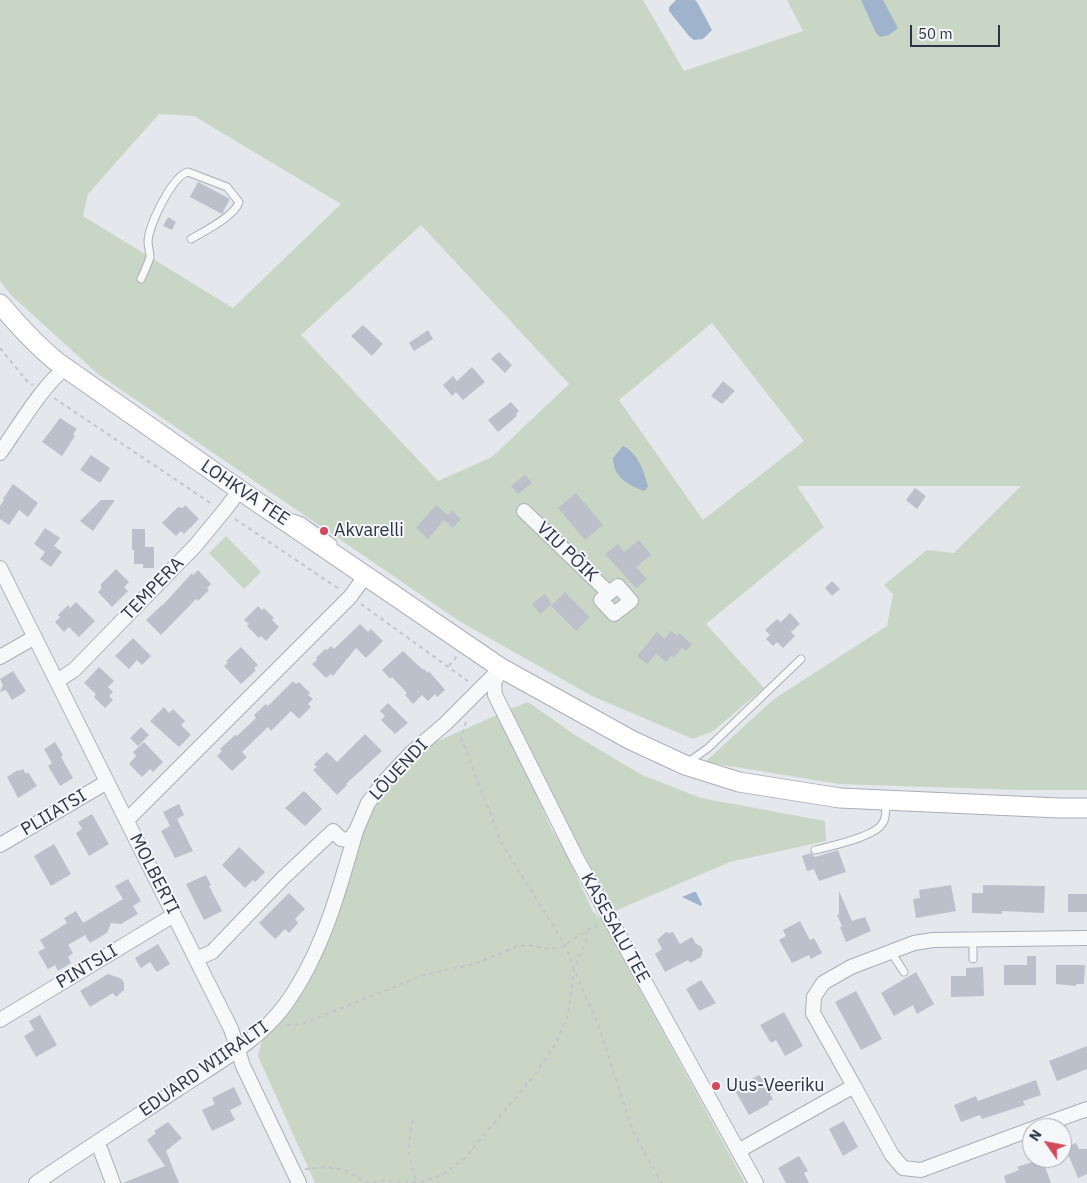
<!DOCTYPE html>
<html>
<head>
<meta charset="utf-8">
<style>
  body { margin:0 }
  #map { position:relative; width:1087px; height:1183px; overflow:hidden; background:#e4e7ec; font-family:"IBM Plex Sans",sans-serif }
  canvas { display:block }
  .north { position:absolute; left:1022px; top:1118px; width:50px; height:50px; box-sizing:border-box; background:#f4f6f9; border:1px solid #a4a8b1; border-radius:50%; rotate:303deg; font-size:14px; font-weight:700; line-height:20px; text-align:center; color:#2b3445 }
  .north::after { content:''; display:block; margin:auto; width:18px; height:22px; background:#d1495b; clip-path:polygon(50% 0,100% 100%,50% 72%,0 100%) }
  .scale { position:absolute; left:910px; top:25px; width:90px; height:22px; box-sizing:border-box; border:2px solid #2b3445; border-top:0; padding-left:6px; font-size:15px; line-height:18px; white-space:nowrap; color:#2b3445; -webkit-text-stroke:4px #f4f6f9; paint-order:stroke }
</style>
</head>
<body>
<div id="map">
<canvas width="1087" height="1183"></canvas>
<div class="north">N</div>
<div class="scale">50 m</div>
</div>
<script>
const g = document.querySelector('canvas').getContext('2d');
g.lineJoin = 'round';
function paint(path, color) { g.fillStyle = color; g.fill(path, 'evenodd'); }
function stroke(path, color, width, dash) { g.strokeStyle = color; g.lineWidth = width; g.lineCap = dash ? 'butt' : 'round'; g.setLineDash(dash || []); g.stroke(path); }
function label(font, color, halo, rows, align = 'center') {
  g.font = font + ' "IBM Plex Sans",sans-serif'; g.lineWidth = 4; g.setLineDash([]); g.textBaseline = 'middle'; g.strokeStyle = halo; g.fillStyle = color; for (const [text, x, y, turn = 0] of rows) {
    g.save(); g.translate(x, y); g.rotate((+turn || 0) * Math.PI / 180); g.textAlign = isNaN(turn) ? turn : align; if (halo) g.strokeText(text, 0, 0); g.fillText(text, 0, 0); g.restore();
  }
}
const green = new Path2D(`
  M0,0H643L684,71L803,31L787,0H1087V790H1021L839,784L705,762L774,699L887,626L893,594L884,585L927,550L954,553L1021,486H797L824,527L706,624L764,688L713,731L693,739L592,696L459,621L98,374L12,296L0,281ZM159,114L194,116L341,204L233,308L83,216L88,194ZM421,225L569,384L492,457L438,481L301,335ZM712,323L804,441L703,520L619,400Z
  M226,536L261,572L244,589L209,553Z
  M528,702L575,735L642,775L701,798L825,821L826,841L730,862L615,911L515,732L508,710Z
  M499,714L518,750L550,826L567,855L593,912L602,920L745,1183H315L258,1056L265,1029L306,972L356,831L411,753Z`);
const water = new Path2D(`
  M676,0H695L697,2L712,30L703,39L694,40L689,36L669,11V7Z
  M861,0H883L898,28L889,35L880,37L876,33Z
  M623,446C639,454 643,470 648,486L645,491C629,486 613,477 613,458Z
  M694,892H696L702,904L701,906L682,897Z`);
const building = new Path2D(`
  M198,182L230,199L222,214L190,197Z
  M168,217L176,222L172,230L163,226Z
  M363,325L383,344L372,356L351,336Z
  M428,330L433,339L414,351L409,343Z
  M499,352L512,365L505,373L491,359Z
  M472,367L485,382L463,400L456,392L452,396L443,385L453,376L457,381Z
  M723,381L735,391L722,404L711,396Z
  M511,402L519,411L516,414L517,416L498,432L488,420Z
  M60,418L77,429L73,434L75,436L62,456L42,442Z
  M91,455L110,468L100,483L80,470Z
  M525,475L532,483L518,494L511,486Z
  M13,484L38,503L28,517L19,510L9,525L0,519V506L4,500L3,499Z
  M915,488L926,496L917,509L906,500Z
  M576,493L603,525L585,540L558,508Z
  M101,500H115L93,531L80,521Z
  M185,505L199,519L184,534L181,531L176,536L162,523L178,507L183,508Z
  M436,505L448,515L452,511L461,519L453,528L444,520L428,539L416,528Z
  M45,528L60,538L54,546L62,552L51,567L40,559L45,552L34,544Z
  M132,529H145V547H154V568H143V564H134V550H132Z
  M639,540L651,555L636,567L647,579L636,588L605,554L618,544L624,552Z
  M116,569L129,582L124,587L128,591L112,607L98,592L101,589V584Z
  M198,570L211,584L207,588L209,590L198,601L196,599L161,635L146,620L162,605H163L192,573L193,575Z
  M832,581L840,589L832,596L825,588Z
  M565,592L590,617L576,631L551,606Z
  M545,594L552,604L540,614L532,604Z
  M76,602L95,621L79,637L69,627L64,632L55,622L60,617L58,615L68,605L70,608Z
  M258,606L262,610L264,608L274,618L272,620L279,627L266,641L261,636L259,638L247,626L249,624L244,620Z
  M790,613L800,624L791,632L795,636L783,648L777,642L773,646L766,639L770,635L765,630L777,619L781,622Z
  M360,624L368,632L371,629L383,641L366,658L356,648L333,676L331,674L326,678L312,664L317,660L316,658L325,649L327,650L331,646L334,649Z
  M671,631L677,636L679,633L692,644L686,651L682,648L673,658L671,656L666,662L656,654L647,664L637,656L657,632L665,639Z
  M133,638L151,656L142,665L137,660L129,669L115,656Z
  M241,647L258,665L254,668L256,670L241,684L224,666L228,662L226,661Z
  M403,651L423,670L424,669L428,673L429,671L445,690L437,697L435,694L428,701L422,695L413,704L405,695L407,693L392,677L390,679L382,670Z
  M99,667L114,681L108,687L113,692L109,696L113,700L105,708L94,697L96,694L84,683Z
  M13,671L26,691L12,700L6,690L0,692L3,685L0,679Z
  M293,681L296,684L299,682L310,693L308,695L313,699L308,704L311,707L299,719L291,711L271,731L268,727L242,752L247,757L232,771L217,756L222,751L220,749L235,735L237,736L256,718L254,715L266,704L268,706Z
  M388,703L408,723L395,734L381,720L385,716L380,711Z
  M164,707L169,713L173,709L185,721L181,725L191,735L179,747L150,721Z
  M141,727L149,735L138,746L130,738Z
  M365,734L382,751L346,784L347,785L337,795L313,770L317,767L314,764L327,752L337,762Z
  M55,742L63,755L61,757L73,778L60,786L48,766L52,763L44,749Z
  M144,742L163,762L153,772L150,769L142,777L129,764L136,756L133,752Z
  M23,769L26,774L28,772L37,786L18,798L7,777L18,770L19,771Z
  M304,791L322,809L305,826L285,808Z
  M179,804L184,815L177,819L193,851L175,858L161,831L170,826L163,812Z
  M92,814L109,844L89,856L76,833L82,829L78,822Z
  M54,844L71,874L51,886L34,856Z
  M239,847L265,872L255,882L253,880L245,888L222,865Z
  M838,850L846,872L819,881L814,869L807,871L802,856L811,853L815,857Z
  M206,875L211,885L209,886L222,911L204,920L186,884Z
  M128,879L141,901L133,906L138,914L121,924L111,923L107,933L90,943L85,935L68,945L73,953L68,957L71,963L58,971L55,965L48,969L38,952L45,948L40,940L67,923L64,918L76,911L83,923L123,899L115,886Z
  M951,885L956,911L916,918L913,899L920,898L919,890Z
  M983,885L1045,886L1044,913L1002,911V914L972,913V893H983Z
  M839,891L852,921L865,917L871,931L846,942L840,927L842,926L837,915L839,914Z
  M289,893L305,909L295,919L298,923L289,933L285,929L275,939L259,923Z
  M1068,894H1087V912H1068Z
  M800,921L810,940L814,938L822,953L811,959L809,955L792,963L779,940L786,936L783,930Z
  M666,932L670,933L673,932L680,944L692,937L696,944L701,946L703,950L701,957L690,963L688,960L665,972L655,954L662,949L657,940Z
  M158,944L170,964L157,972L150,962L141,968L135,958Z
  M1027,956H1036V985H1004V965H1027Z
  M1056,965H1085L1084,984H1076V986L1056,984Z
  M983,967L984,996L951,997V976H966V968Z
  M916,972L934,1004L917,1014L913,1005L894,1016L881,993Z
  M108,974L122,979L124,983V990L116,997L113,993L90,1007L80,991Z
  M701,980L716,1003L699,1011L686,989Z
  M856,991L882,1039L861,1050L835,1002Z
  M784,1012L803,1046L785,1056L776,1040L771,1043L760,1025Z
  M40,1015L57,1045L36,1057L24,1036L34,1030L29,1021Z
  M1087,1046V1069L1057,1081L1049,1061Z
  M759,1075L763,1080L765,1079L773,1092L770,1094L773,1099L768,1102L769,1104L749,1115L734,1089Z
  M1036,1080L1041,1095L1023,1101L1025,1105L982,1119L980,1115L961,1122L954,1105L976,1096L978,1101Z
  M234,1087L242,1104L230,1110L235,1120L212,1131L202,1110L215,1104L212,1098Z
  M844,1121L858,1147L843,1156L829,1129Z
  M168,1122L182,1138L166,1151L179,1183H123L165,1166L147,1140L156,1133L154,1131Z
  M1076,1143L1079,1149H1087V1174L1078,1178L1065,1147Z
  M799,1156L808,1171L804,1173L809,1183H786L778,1168Z
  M1042,1159L1051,1183H1006L1004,1176L1019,1170L1017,1167Z`);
const path = new Path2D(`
  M0,348L27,381L33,385
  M54,398L212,504
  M235,519L339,589
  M361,604L469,682
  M449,666L457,656
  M466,722L461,738L502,844L565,945L574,969L599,1027L634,1134L662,1183
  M287,1025L302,1024L424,975L474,964L518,946L528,945L548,949L560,948L587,930L598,926
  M413,1120C407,1143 408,1161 418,1183
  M305,1169L328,1167L348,1171L366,1183L388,1180L401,1183L420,1182L442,1175L465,1158L534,1076L555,1045L568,1015L574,969L586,940V931`);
const lane = new Path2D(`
  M141,279C144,272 148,264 150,257C150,252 148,246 148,241C149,225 172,176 188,172L227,187L239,202C235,216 203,232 191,239
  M294,518L302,521L333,543
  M687,763L708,748L801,659
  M815,850C831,846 874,837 882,824C887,818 886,808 885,801
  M973,940V959
  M891,952L904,972`);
const street = new Path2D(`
  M0,453C17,429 44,383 66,368
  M524,511L609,593L618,586L631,601L614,614L601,600L609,593
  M0,568L231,1029L243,1066L299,1183
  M0,657L35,637
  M501,668L494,683L495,695L577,859L756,1183
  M57,681L74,670L195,546L224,511L240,490
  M127,820L350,597L366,575
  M0,845L107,782
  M196,959L212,952L283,878L333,831L341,839L349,840L356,831L368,803L383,783L411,753L445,724L496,673
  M0,1020L174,915
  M854,1086L892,1155L903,1168L921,1170L1032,1129
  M1034,1128L1087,1109
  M96,1143L101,1151L113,1183
  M738,1151L854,1086L813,1013L814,997L823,983L851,967L914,943L933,940L1087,938
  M36,1183C83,1151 131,1120 178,1089C215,1064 258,1042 285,1005C322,954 339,891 356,831`);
const secondary = new Path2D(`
  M0,304C18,325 36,345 57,362L247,495L501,668L631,740L685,765L739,782L840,798L1059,808H1087`);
const markers = [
  [324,531,5,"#d1495b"],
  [716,1086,5,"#d1495b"]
];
const streetNames = [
  ["LOHKVA TEE",245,493,34],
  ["VIU PÕIK",567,552,44],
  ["TEMPERA",153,589,-46],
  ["LÕUENDI",399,770,-47],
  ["PLIIATSI",54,813,-31],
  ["MOLBERTI",154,874,63],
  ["KASESALU TEE",615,928,61],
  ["PINTSLI",87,967,-31],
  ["EDUARD WIIRALTI",204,1069,-35]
];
const poiNames = [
  ["Akvarelli",334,531],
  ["Uus-Veeriku",726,1086]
];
paint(green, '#c9d6c5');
paint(water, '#9fb4cc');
paint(building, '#bbc0ca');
stroke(lane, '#a9aeb7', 9);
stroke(street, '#a9aeb7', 16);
stroke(secondary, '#a9aeb7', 21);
stroke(path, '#c2c5cb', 2, [4, 4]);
stroke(lane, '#f7f8fa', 7);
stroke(street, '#f7f8fa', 14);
stroke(secondary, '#fff', 19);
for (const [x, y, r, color] of markers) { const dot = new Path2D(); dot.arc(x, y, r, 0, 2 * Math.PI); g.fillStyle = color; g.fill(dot); stroke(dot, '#f4f6f9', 2); }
label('18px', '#2b3445', '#f4f6f9', streetNames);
label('18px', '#2b3445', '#f4f6f9', poiNames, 'left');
</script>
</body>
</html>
